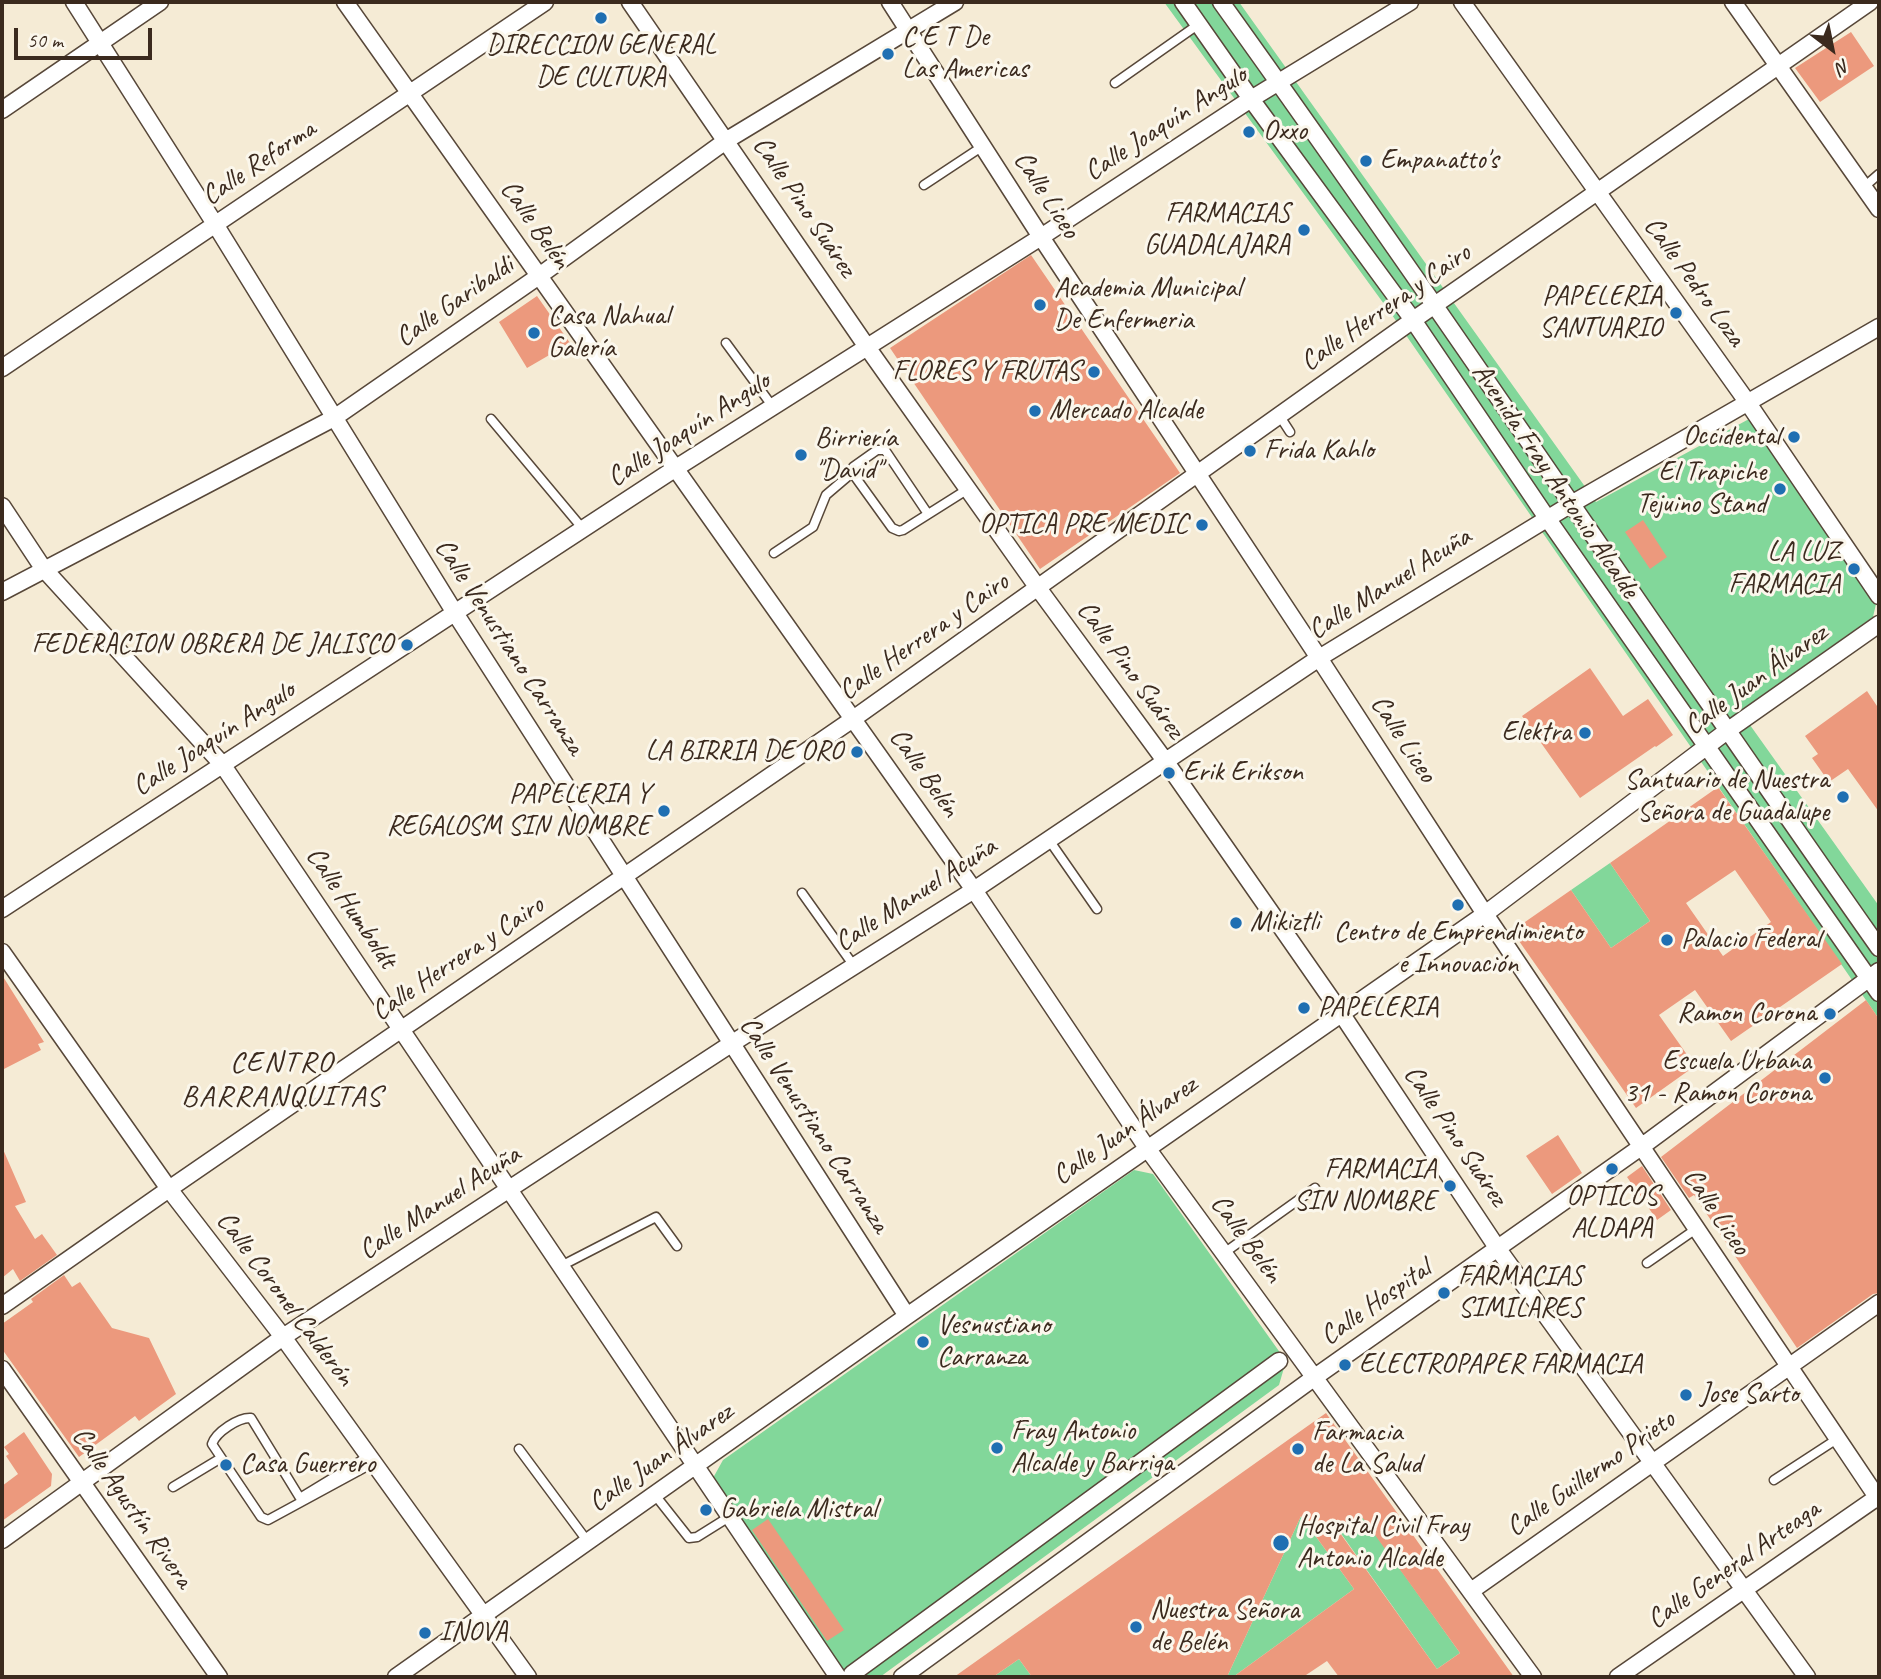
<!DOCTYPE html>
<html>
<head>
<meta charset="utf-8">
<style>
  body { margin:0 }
  #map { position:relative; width:1881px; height:1679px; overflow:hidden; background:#f5ebd5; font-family:Caveat,sans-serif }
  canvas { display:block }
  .frame { position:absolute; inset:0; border:4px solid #3b2a1e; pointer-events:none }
  .north { position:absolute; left:1797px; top:14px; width:70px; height:70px; -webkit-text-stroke:5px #fbf7ec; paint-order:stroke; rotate:148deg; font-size:19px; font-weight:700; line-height:28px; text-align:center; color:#3b2a1e }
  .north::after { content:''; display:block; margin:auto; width:24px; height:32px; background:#3b2a1e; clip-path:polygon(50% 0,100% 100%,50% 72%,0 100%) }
  .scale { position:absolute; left:14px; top:28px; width:138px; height:32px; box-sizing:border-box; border:4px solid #3b2a1e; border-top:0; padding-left:9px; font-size:21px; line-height:24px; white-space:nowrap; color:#3b2a1e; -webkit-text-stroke:5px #fbf7ec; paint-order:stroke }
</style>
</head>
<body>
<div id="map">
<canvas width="1881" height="1679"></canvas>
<div class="frame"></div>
<div class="north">N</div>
<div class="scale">50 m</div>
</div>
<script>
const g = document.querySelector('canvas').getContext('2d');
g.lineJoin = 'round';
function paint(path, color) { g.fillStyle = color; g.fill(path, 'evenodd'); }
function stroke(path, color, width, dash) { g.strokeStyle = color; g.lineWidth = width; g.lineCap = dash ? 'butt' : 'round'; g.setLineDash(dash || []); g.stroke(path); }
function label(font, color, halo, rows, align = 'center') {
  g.font = font + ' Caveat,sans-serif'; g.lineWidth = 6; g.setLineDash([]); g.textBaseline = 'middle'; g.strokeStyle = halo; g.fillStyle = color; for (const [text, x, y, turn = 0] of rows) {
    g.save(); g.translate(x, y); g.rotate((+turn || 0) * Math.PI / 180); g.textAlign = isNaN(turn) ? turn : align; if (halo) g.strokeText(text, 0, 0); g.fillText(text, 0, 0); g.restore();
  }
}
const green = new Path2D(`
  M1164,2H1239L1596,502L1749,419L1876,604L1873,617L1740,711L1879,906V1019L1392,315Z
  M1610,863L1650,921L1611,948L1571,890Z
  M1134,1170L1153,1174L1286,1361L1279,1385L880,1677H843L713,1478L723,1460Z
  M1335,1478L1460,1653L1437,1669L1313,1494Z
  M1301,1516L1354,1589L1233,1677H1227Z
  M1019,1659L1032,1677H993Z`);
const building = new Path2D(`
  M1851,32L1874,66L1820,102L1795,68Z
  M1031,255L1180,473L1040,569L890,348Z
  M537,296L570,343L527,368L499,322Z
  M1643,520L1667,557L1650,569L1625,532Z
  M1590,668L1623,716L1648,699L1673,735L1656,747L1655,746L1580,798L1522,716Z
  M1867,691L1879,709V812L1848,769L1829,782L1812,758L1818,754L1805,736Z
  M1718,787L1842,964L1731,1041L1695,990L1659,1015L1695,1066L1636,1108L1512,931L1571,890L1611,948L1650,921L1610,863ZM1735,870L1771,922L1723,956L1686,903Z
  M2,975L44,1042L38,1044L41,1050L2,1070Z
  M1866,1000L1879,1019V1293L1873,1294L1797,1348L1694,1195L1689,1198L1661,1157Z
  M1558,1135L1582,1173L1552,1194L1526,1156Z
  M2,1147L26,1202L15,1206L35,1239L42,1234L57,1255L20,1281L13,1269L2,1278Z
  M1642,1166L1671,1210L1657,1220L1627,1177Z
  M64,1275L72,1287L80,1282L112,1328L149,1338L176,1394L139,1421L135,1416L79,1457L2,1349V1324L33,1302L31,1299Z
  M1326,1413L1514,1677H1339L1327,1661L1303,1677H1233L1354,1589L1301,1516L1227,1677H1032L1019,1659L993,1677H954ZM1362,1517L1460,1653L1437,1669L1340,1533Z
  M24,1432L52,1474L51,1486L2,1521V1486L18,1474L6,1456L9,1454L4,1447Z
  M768,1519L844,1630L827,1641L752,1530Z`);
const lane = new Path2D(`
  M1115,83L1199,24
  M924,185L983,146
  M1864,187L1879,174
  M726,343L773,407
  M1279,415L1290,432
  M491,419L583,529
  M928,514L885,450H877L853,467L856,478L892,528L899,531L903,530L968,489
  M774,553L813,527L826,495L853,472
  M1049,840L1097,909
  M802,893L854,966
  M1224,1253L1315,1188
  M1647,1263L1696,1229
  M561,1266L656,1217L677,1246
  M519,1449L588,1542
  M369,1456L300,1498L251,1418C239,1417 216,1432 212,1444L261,1517L268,1520L373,1463
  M1774,1480L1837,1439
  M173,1487L221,1458
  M655,1495L689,1538L697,1537L729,1517`);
const street = new Path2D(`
  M74,2L215,224L455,613L907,1316
  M345,2L974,890L1147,1148L1533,1677
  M630,2L867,347L1038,588L1166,762L1341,1013L1498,1249L1807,1677
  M890,2L1041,237L1319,658L1485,914L1879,1500
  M1183,2L1251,99L1413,320L1547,518L1879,993
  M1221,2C1445,314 1658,634 1879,948
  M1462,2L1748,403L1879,596
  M1733,2L1879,209
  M2,110L160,2
  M2,368L545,2
  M2,506L43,568L222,764L838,1677
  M2,592L334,418L539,276L727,140L955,2
  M2,909L676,468L1041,237L1251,99L1410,2
  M2,952L169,1189L283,1337L528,1677
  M2,1306L169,1189L853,719L1416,318L1870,2
  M2,1369L219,1677
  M2,1540L283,1337L731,1044L974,890L1319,658L1573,503L1879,327
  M1471,1591L1879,1303
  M852,1674L1279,1361
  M396,1677L907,1316L1485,914L1727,731L1879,624
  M902,1677L1315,1377L1641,1147L1879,971
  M1618,1677L1879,1496`);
const markers = [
  [601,18,7,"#1f6fb2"],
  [888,54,7,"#1f6fb2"],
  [1249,132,7,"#1f6fb2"],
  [1366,161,7,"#1f6fb2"],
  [1304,230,7,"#1f6fb2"],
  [1040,305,7,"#1f6fb2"],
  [1676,313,7,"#1f6fb2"],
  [534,333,7,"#1f6fb2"],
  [1094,372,7,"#1f6fb2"],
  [1035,411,7,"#1f6fb2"],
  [1794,437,7,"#1f6fb2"],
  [1250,451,7,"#1f6fb2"],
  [801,455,7,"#1f6fb2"],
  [1780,489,7,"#1f6fb2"],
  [1202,525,7,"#1f6fb2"],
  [1854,569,7,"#1f6fb2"],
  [407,645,7,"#1f6fb2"],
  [1585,733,7,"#1f6fb2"],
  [857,752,7,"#1f6fb2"],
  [1169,773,7,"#1f6fb2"],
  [1843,797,7,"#1f6fb2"],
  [664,811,7,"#1f6fb2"],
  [1458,905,7,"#1f6fb2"],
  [1236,923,7,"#1f6fb2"],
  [1667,940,7,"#1f6fb2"],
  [1304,1008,7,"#1f6fb2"],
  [1830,1014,7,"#1f6fb2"],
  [1825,1078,7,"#1f6fb2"],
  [1612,1169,7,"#1f6fb2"],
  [1450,1186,7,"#1f6fb2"],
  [1444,1293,7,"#1f6fb2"],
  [923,1342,7,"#1f6fb2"],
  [1345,1365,7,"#1f6fb2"],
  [1686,1395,7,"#1f6fb2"],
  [997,1448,7,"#1f6fb2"],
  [1298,1449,7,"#1f6fb2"],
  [226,1465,7,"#1f6fb2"],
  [706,1510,7,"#1f6fb2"],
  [1281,1543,9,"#1f6fb2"],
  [1136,1627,7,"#1f6fb2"],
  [425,1633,7,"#1f6fb2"]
];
const poiNames = [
  ["C E T De",902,38],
  ["Las Americas",902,70],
  ["DIRECCION GENERAL",601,46,"center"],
  ["DE CULTURA",601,78,"center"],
  ["Oxxo",1263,132],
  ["Empanatto's",1380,161],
  ["FARMACIAS",1290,214,"right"],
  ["GUADALAJARA",1290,246,"right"],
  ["Academia Municipal",1054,289],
  ["De Enfermeria",1054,321],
  ["PAPELERIA",1662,297,"right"],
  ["SANTUARIO",1662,329,"right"],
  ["Casa Nahual",548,317],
  ["Galería",548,349],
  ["FLORES Y FRUTAS",1080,372,"right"],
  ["Mercado Alcalde",1049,411],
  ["Occidental",1780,437,"right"],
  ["Birriería",815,439],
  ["\"David\"",815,471],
  ["Frida Kahlo",1264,451],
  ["El Trapiche",1766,473,"right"],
  ["Tejuino Stand",1766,505,"right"],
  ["OPTICA PRE MEDIC",1188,525,"right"],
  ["LA LUZ",1840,553,"right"],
  ["FARMACIA",1840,585,"right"],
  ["FEDERACION OBRERA DE JALISCO",393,645,"right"],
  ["Elektra",1571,733,"right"],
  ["LA BIRRIA DE ORO",843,752,"right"],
  ["Erik Erikson",1183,773],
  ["Santuario de Nuestra",1829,781,"right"],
  ["Señora de Guadalupe",1829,813,"right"],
  ["PAPELERIA Y",650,795,"right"],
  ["REGALOSM SIN NOMBRE",650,827,"right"],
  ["Mikiztli",1250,923],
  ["Centro de Emprendimiento",1458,933,"center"],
  ["e Innovación",1458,965,"center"],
  ["Palacio Federal",1681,940],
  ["PAPELERIA",1318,1008],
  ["Ramon Corona",1816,1014,"right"],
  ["Escuela Urbana",1811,1062,"right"],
  ["31 - Ramon Corona",1811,1094,"right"],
  ["FARMACIA",1436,1170,"right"],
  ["SIN NOMBRE",1436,1202,"right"],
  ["OPTICOS",1612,1197,"center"],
  ["ALDAPA",1612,1229,"center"],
  ["FARMACIAS",1458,1277],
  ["SIMILARES",1458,1309],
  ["Vesnustiano",937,1326],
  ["Carranza",937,1358],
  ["ELECTROPAPER FARMACIA",1359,1365],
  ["Jose Sarto",1700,1395],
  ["Fray Antonio",1011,1432],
  ["Alcalde y Barriga",1011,1464],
  ["Farmacia",1312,1433],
  ["de La Salud",1312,1465],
  ["Casa Guerrero",240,1465],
  ["Gabriela Mistral",720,1510],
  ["Hospital Civil Fray",1297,1527],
  ["Antonio Alcalde",1297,1559],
  ["Nuestra Señora",1150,1611],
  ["de Belén",1150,1643],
  ["INOVA",439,1633]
];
const streetNames = [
  ["Calle Joaquín Angulo",1166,124,-33],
  ["Calle Reforma",259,163,-34],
  ["Calle Liceo",1046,195,57],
  ["Calle Pino Suárez",804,207,56],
  ["Calle Belén",535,225,55],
  ["Calle Pedro Loza",1694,282,54],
  ["Calle Garibaldi",455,302,-35],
  ["Calle Herrera y Cairo",1386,308,-35],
  ["Calle Joaquín Angulo",689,430,-33],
  ["Avenida Fray Antonio Alcalde",1555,481,56],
  ["Calle Manuel Acuña",1390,584,-32],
  ["Calle Herrera y Cairo",924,637,-35],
  ["Calle Venustiano Carranza",509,647,57],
  ["Calle Pino Suárez",1130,670,54],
  ["Calle Juan Álvarez",1756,680,-36],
  ["Calle Joaquín Angulo",214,739,-33],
  ["Calle Liceo",1403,739,57],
  ["Calle Belén",924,773,55],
  ["Calle Manuel Acuña",916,895,-33],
  ["Calle Humboldt",351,908,56],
  ["Calle Herrera y Cairo",458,959,-34],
  ["Calle Venustiano Carranza",814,1125,57],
  ["Calle Juan Álvarez",1125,1131,-35],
  ["Calle Pino Suárez",1455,1136,56],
  ["Calle Manuel Acuña",440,1203,-33],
  ["Calle Liceo",1716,1212,56],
  ["Calle Belén",1246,1239,54],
  ["Calle Coronel Calderón",285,1299,53],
  ["Calle Hospital",1376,1303,-35],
  ["Calle Juan Álvarez",661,1458,-35],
  ["Calle Guillermo Prieto",1591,1474,-35],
  ["Calle Agustín Rivera",132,1508,55],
  ["Calle General Arteaga",1734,1565,-35]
];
const neighbourhoodNames = [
  ["CENTRO",282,1063],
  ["BARRANQUITAS",282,1097]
];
paint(green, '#82d79a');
paint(building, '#ec997d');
stroke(lane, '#574739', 11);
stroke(street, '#574739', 19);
stroke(lane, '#fff', 8);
stroke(street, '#fff', 16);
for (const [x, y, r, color] of markers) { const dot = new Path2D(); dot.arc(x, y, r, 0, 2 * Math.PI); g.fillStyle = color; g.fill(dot); stroke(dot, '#fbf7ec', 2.5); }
label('28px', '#3b2a1e', '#fbf7ec', poiNames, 'left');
label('28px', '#3b2a1e', '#fbf7ec', streetNames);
g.letterSpacing = '2px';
label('30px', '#3b2a1e', '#fbf7ec', neighbourhoodNames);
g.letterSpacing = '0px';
</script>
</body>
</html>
